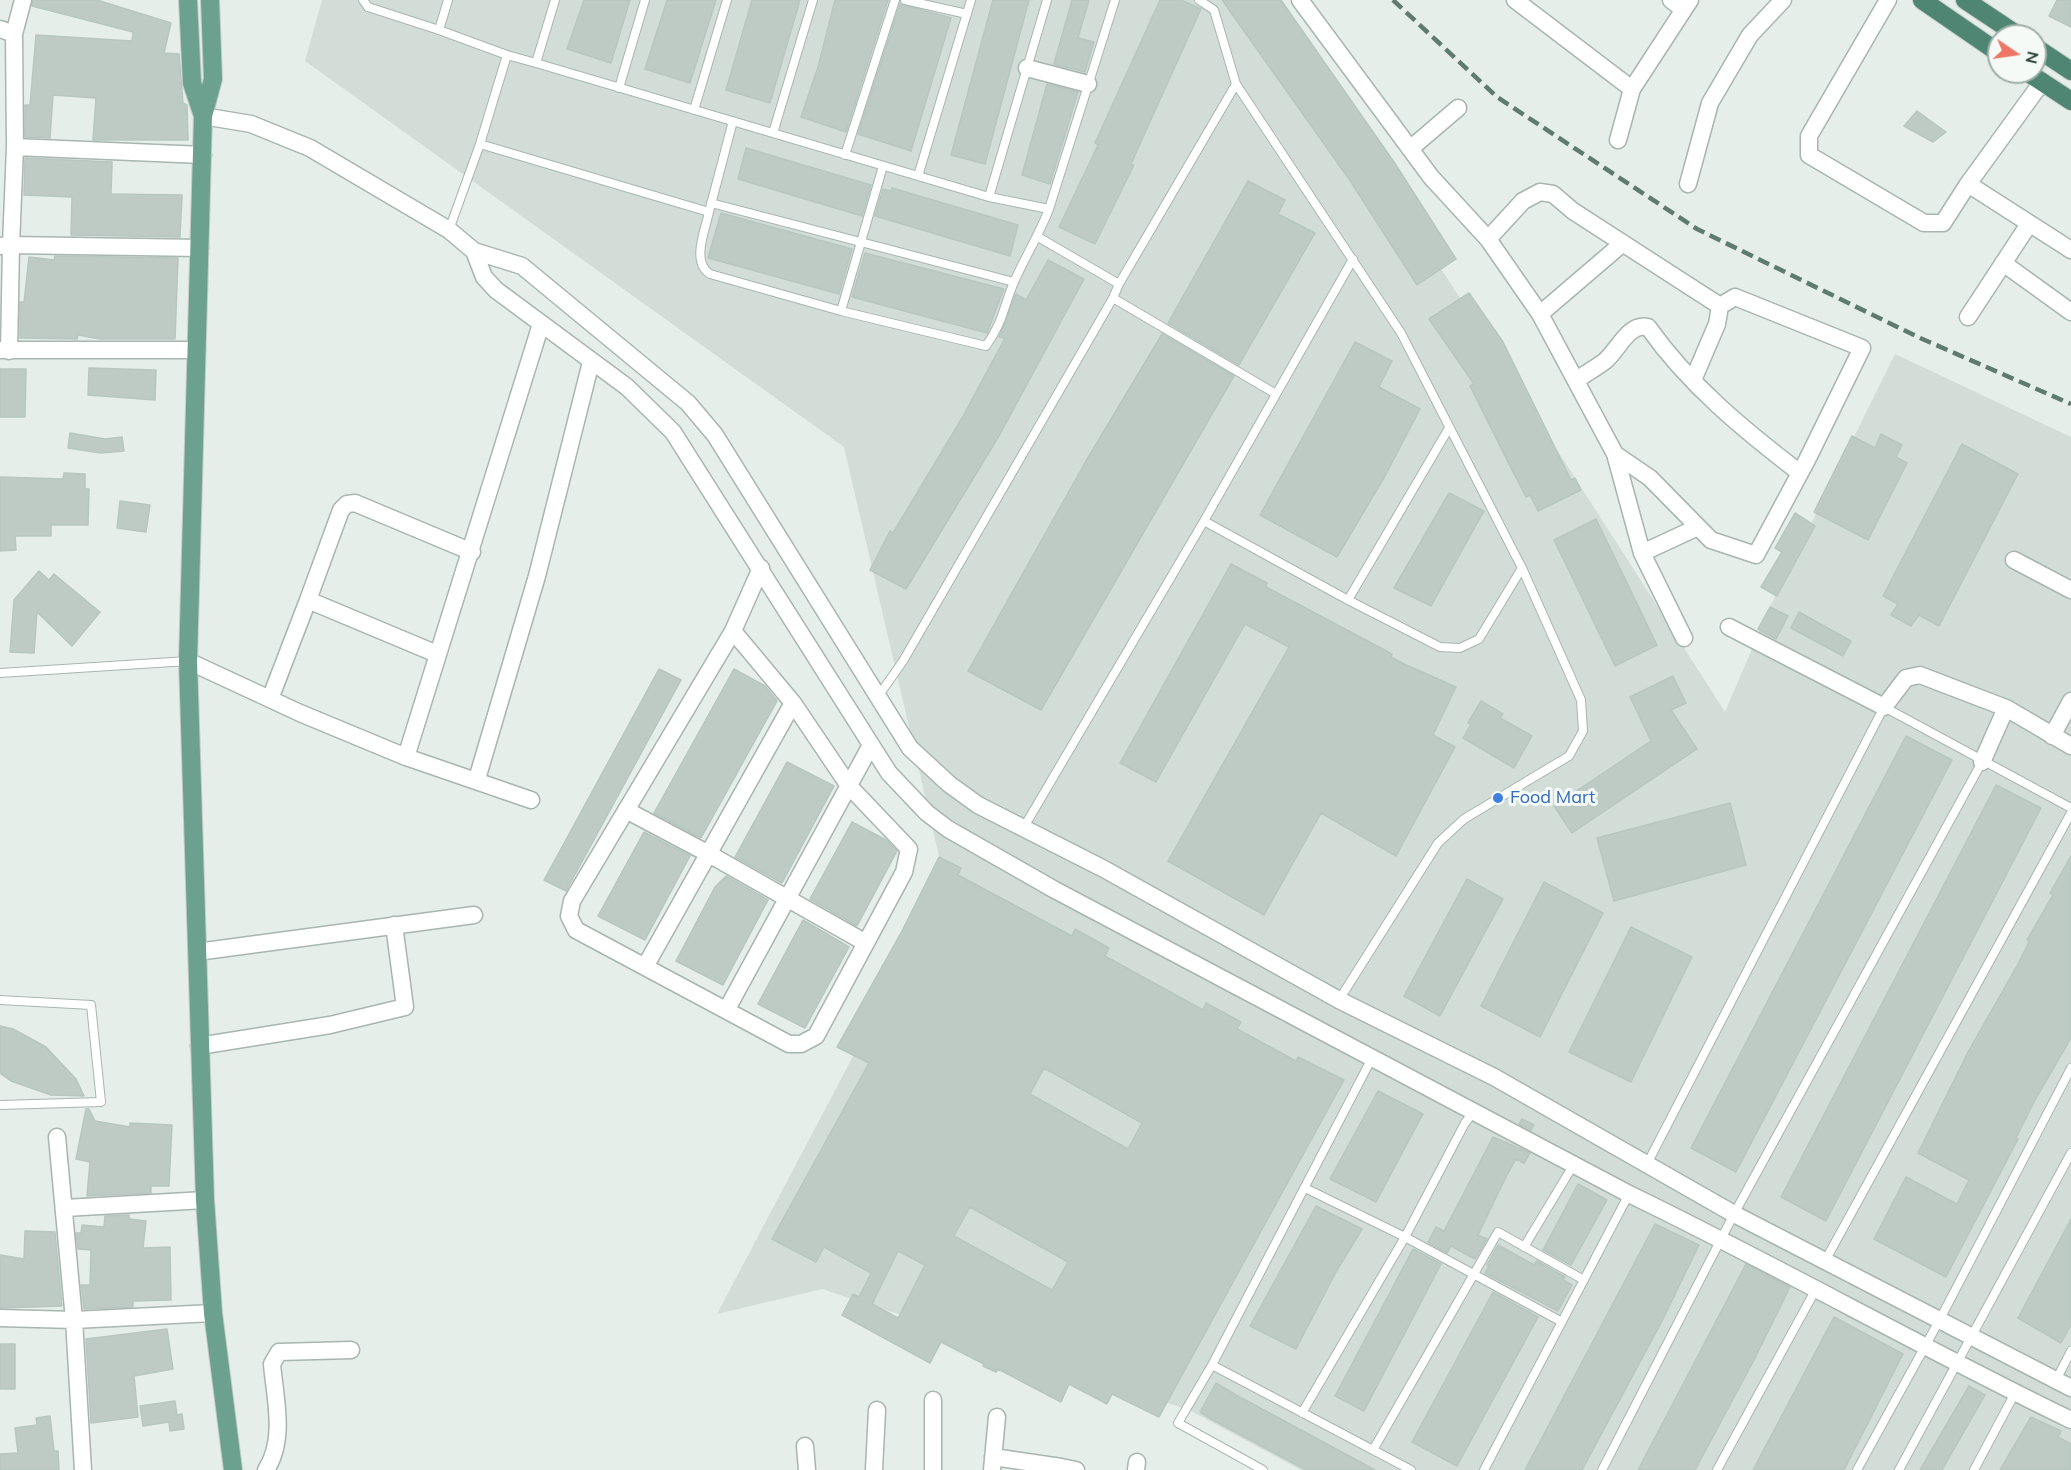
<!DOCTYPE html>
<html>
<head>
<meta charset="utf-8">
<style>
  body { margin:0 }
  #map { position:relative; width:2071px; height:1470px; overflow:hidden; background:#e5eee9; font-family:Mulish,sans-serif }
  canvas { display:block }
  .north { position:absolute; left:1987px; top:24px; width:60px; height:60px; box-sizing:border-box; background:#f5faf7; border:2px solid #a1afa9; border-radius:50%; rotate:103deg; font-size:16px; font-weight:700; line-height:24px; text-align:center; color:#243f35 }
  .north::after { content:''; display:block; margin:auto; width:21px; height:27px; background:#ed7764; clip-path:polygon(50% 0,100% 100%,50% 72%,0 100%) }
</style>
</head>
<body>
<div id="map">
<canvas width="2071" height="1470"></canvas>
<div class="north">N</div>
</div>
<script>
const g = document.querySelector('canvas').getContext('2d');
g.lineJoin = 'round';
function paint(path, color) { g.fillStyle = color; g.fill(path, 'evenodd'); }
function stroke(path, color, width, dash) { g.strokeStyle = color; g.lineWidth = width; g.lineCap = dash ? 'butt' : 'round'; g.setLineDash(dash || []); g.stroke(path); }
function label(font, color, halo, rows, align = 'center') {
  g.font = font + ' Mulish,sans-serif'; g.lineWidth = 6; g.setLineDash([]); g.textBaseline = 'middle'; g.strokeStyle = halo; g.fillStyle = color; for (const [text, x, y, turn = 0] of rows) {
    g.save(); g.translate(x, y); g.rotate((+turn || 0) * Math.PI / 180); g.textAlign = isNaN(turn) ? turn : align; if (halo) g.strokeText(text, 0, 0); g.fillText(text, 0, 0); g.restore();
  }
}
const built = new Path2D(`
  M322,0H1269L1725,712L1770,607L1895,354L2071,437V1470H1301L1189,1410L822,1289L717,1314L945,882L844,447L305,61Z`);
const building = new Path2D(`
  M33,0H97L171,23L164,53L179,54L183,103L187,105L188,140H93L96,98L53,95L50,138L25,137V105H30L36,35L132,41L133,32L32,6Z
  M584,0H630L611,63L567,49Z
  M667,0H716L690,83L645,69Z
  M752,0H800L770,103L726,90Z
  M835,0H888L846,132L801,117L818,67Z
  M993,0H1029L985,164L951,155Z
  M1072,0H1089L1078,38L1094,42L1085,72L1054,64Z
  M1160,0H1181L1201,9L1131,164L1134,165L1095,244L1059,227L1098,145L1095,143Z
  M1222,0H1281L1396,165L1456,259L1417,285L1349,179Z
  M2057,0H2071V27L2049,16Z
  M900,4L951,18L911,151L858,134Z
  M1047,84L1078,92L1050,184L1022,175Z
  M1917,111L1946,132L1933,142L1904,126Z
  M746,148L871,185L862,216L738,179Z
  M25,158L112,162L111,194L182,195L180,237L71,235L72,197L24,195Z
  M1248,181L1285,200L1278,214L1315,233L1239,365L1168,323Z
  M892,188L1018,225L1010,256L875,216L883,189L891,191Z
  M721,213L852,249L839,294L708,258Z
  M865,253L1004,289L987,333L852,297Z
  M55,256L178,258L175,339H100L78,335L77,339L20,338V302H24L29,257L54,260Z
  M1048,260L1084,279L999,436L906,589L870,570L890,531L893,533L962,418L1005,338L999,337L1016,294L1026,300Z
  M1469,293L1503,342L1571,480L1575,478L1581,490L1538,511L1530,495L1526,497L1512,470L1470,386L1474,384L1429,319Z
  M1162,334L1234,376L1041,710L968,671L1086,461Z
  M1355,342L1392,361L1379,387L1420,409L1385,476L1337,557L1260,515Z
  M89,368L156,370L155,400L88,395Z
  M0,369H26L25,417H0Z
  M70,433L105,439L122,437L124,451L101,453L68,448Z
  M1881,434L1902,445L1896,457L1907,463L1868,540L1814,512L1852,436L1875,448Z
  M1962,444L2018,474L1939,626L1919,615L1911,626L1891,615L1898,604L1883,596Z
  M64,473L85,474V489H89L88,525H51V536H15L16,550L0,551V477L63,479Z
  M1449,493L1484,511L1431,606L1394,588Z
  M120,501L150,505L146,532L117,528Z
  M1795,513L1815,526L1777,596L1761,587L1782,552L1775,548Z
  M1596,519L1657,645L1615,666L1554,540Z
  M1231,564L1267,583L1266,587L1392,654L1391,657L1404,664L1456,687L1433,735L1455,747L1396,856L1321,813L1264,915L1168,861L1289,647L1245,624L1156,782L1120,763Z
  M39,571L49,580L54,574L100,612L72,646L37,612L34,653L10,652L14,600Z
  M1770,607L1788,616L1776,639L1758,629Z
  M1799,612L1851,641L1843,656L1791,628Z
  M659,669L681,680L566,891L544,880Z
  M734,669L765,686L777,701L701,838L654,813Z
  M1673,676L1686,703L1671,710L1697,749L1572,833L1554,806L1651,741L1630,697Z
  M1481,701L1503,714L1500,718L1532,736L1514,768L1463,738L1471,724L1468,723Z
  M1906,736L1952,760L1736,1172L1691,1148Z
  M787,762L834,786L782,883L735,857Z
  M1996,785L2041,808L1826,1221L1781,1197Z
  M1730,803L1746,865L1614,901L1597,838Z
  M852,822L886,840L897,851L857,926L810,899Z
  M644,832L690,856L645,940L598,916Z
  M2071,856V1038L2036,1098L2016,1138L2018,1139L1946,1277L1874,1239L1906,1177L1957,1204L1969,1180L1918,1153L1968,1052L2018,964L2029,942L2027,940L2053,895L2050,893Z
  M939,857L961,868L958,875L1072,936L1075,929L1109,948L1105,956L1203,1010L1206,1003L1241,1022L1237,1029L1296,1061L1298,1057L1344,1080L1159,1417L1112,1394L1107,1404L1069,1384L1061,1402L998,1369L996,1372L983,1366L984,1364L941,1342L930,1363L842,1315L853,1294L859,1297L871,1273L824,1247L816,1262L772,1239L869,1063L837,1047L902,931ZM1044,1068L1142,1123L1128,1149L1030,1094ZM970,1207L1068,1262L1052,1290L954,1236ZM898,1251L925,1265L898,1318L872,1304Z
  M726,876L768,900L723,985L676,961L715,887Z
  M1467,879L1503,899L1440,1016L1404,996Z
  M1544,882L1603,913L1540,1037L1481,1006Z
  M803,920L849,947L805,1028L758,1004Z
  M1631,927L1692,957L1631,1082L1569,1052Z
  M0,1026L13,1029L46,1047L76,1079L84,1096L51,1095L11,1081L0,1073Z
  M1378,1091L1423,1114L1376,1202L1330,1179Z
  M86,1109H89L95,1121L130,1127V1123L172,1125L169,1186H151V1193L87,1196L90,1162L76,1159Z
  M1522,1119L1534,1125L1531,1130L1519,1124Z
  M1493,1137L1530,1153L1524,1163L1516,1159L1506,1177L1478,1235L1487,1239L1475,1259L1451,1246L1447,1253L1428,1242L1436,1227L1444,1231Z
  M1578,1184L1607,1200L1571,1265L1543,1250Z
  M1316,1206L1362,1229L1336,1272L1296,1349L1250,1326Z
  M129,1215V1219L146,1221L143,1248L170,1247L171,1300L133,1301V1307L84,1309L81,1285H90L91,1250L78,1249L76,1233H81L82,1225L104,1227L105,1216Z
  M2071,1219V1325L2061,1343L2018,1318Z
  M1655,1224L1699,1245L1661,1323L1582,1470H1525Z
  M25,1231L55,1232L62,1306L0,1308V1255L24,1259Z
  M1498,1245L1534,1265L1537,1261L1565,1277L1563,1280L1572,1285L1558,1311L1485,1273L1489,1266L1487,1265Z
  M1413,1249L1441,1264L1364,1411L1335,1396Z
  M1746,1264L1790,1287L1754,1360L1695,1470H1638Z
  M1493,1292L1538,1317L1457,1466L1412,1442Z
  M1834,1317L1903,1354L1844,1470H1753Z
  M167,1329L173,1369L134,1376L138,1417L91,1423L86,1339Z
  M0,1344H15V1389H0Z
  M1216,1383L1238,1396L1375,1470H1306L1211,1419L1200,1412Z
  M1969,1386L1985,1395L1942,1470H1920Z
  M175,1401L177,1415L182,1414L184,1429L170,1431L169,1422L143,1426L140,1406Z
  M50,1416L54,1451H58L59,1470H0V1454L18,1453L15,1428L37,1425L36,1418Z
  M2031,1417L2061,1431L2058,1437L2071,1444V1470H2000Z`);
const service = new Path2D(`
  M363,0L368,7L439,30
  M448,0L439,30L507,55
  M905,0L967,14
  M1199,0L1214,10L1236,84L1401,333L1522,568L1581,700L1583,731L1569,756L1464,819L1438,843L1339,1000
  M536,63L918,176L971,0
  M619,88L645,0
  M694,110L727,0
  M773,133L813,0
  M480,144L709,212L733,121
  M845,155L895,0
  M918,176L989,197L1049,209
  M989,197L1047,0
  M711,203L1014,282
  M709,212C705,231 691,262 710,274L841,311L986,346C1004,320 1003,308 1014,282C1025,257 1039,235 1049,209L1115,0
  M449,230L480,144L507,55L536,63L555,0
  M1038,237L1119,284L1236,84
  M1119,284L1113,298L1276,394
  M841,311L883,166
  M1204,521L1348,600L1440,647L1460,648L1479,639L1522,568
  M1348,600L1449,428
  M0,673L188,661
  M877,698L903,661L1113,298
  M1024,827L1204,521L1353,259
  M0,1000L91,1005L101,1102L0,1105
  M1372,1058L1212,1365L1411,1470
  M1647,1164L1884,707L2071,808
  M1305,1188L1405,1237L1562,1322
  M1524,1247L1574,1164
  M1825,1261L2071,813
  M1212,1365L1178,1423L1263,1470
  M2056,1380L2071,1351
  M1302,1413L1405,1237L1465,1123L1474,1111
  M1373,1450L1498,1232L1584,1280
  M1484,1470L1629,1194
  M1602,1470L1734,1214L1982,762
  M1717,1470L1816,1289
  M1857,1470L1939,1321L2071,1068
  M1899,1470L2071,1153
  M1974,1470L2015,1393`);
const minor = new Path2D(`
  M1300,0L1431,177L1488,239
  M1515,0L1632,89
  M1671,0L1683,9
  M1888,0L1809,136V155L1924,223H1943L1968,184L2042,82
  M0,29L14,34L23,0
  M14,34L15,147
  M1027,68L1088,84
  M203,116L251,124L310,148L449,230L474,251L522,266L688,403L715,435L910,748L949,784L978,805L1104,869L1339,1000L1494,1077L1734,1214L2071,1388
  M1618,140L1632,89L1690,0
  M1410,149L1458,108
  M1688,184L1710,103L1750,35L1783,0
  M1968,184L2071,250
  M1540,192L1553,194L1573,211L1720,306L1735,297L1862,348L1807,460L1756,555L1711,540L1650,478L1615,454L1540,314L1488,239L1523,201Z
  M1,246L11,245L9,351
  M200,248L11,245L15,147L203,155
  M474,251L484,277L496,290L627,387L673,432L889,773L927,813L948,829L1055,890L1629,1194C1778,1266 1922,1348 2071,1420
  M2003,263L2071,312
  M1540,314L1623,243
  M1968,317L2029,224
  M0,350H197
  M1577,380C1586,373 1596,368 1605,361C1619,349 1628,323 1648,327C1689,385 1744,430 1800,473
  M1693,380L1717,324L1720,306
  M1615,454L1642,553L1698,527
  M1642,553L1684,638
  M2014,560L2071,590
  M1729,627L1884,707L1906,678L1920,675L2006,708L2071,746
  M733,631L793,703L849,786L909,849L904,872L816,1036L801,1044H789L576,930L569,916L572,901L733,631L761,568
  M437,654L308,600L341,510L347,504L355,503L472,552
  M188,661L300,713L406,757L531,800
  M270,699L308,600
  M2052,736L2071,701
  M406,757L541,324
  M1982,762L2006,708
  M477,779L537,576L591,362
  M626,810L707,853L866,943
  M197,952L474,915
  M646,965L793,703
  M727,1009L871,745
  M199,1046L330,1025L405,1007L394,925
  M65,1208L205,1200
  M0,1318L74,1320L57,1137
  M805,1446L807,1470
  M993,1457L1061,1467V1470
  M1061,1467L1076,1470
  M83,1470L74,1320L213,1313
  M266,1470C286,1439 275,1399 272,1364L279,1352L351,1350
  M874,1470L877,1410
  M933,1470V1400
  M992,1470L997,1417
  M1136,1470L1137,1462`);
const primary = new Path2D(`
  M188,0L192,83L203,116
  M210,0L213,79L203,116L188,661L205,1200L213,1313L233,1470`);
const trunk = new Path2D(`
  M1922,0L1999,53
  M1965,0L2019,36
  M2035,47L2071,71
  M2027,72L2071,101`);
const rail = new Path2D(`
  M1393,0L1497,97L1697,229L1920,338L2071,404`);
const markers = [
  [1498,798,6,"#3f7fe0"]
];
const shopNames = [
  ["Food Mart",1510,798]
];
paint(built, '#d3ddd8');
paint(building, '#bdcbc4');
stroke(building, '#b7c7bf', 1.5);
stroke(service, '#a7b6af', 10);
stroke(minor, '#a7b6af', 19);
stroke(primary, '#c2c9c6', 20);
stroke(trunk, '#c2c9c6', 20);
stroke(service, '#fff', 8);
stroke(minor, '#fff', 16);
stroke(primary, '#6ba18e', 18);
stroke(trunk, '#4e8673', 18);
stroke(rail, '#5f7a70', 4.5, [12, 6]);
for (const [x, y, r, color] of markers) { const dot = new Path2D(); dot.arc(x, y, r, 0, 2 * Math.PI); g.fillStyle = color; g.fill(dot); stroke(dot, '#f5faf7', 2); }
label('18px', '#366cbe', '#f5faf7', shopNames, 'left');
</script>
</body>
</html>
